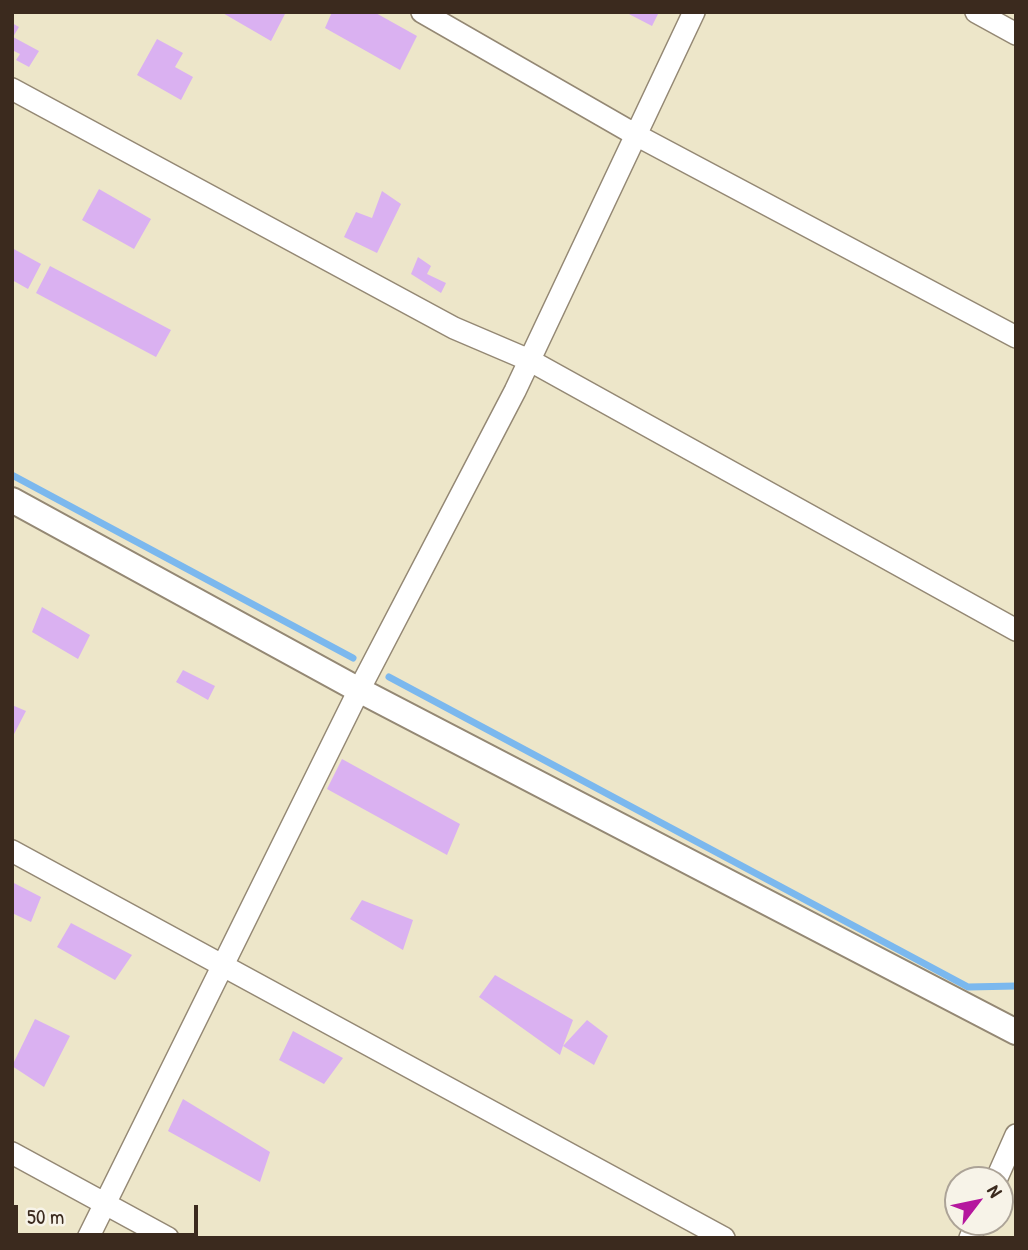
<!DOCTYPE html>
<html>
<head>
<meta charset="utf-8">
<style>
  body { margin:0 }
  #map { position:relative; width:1028px; height:1250px; overflow:hidden; background:#ede6c9; font-family:"Patrick Hand",sans-serif }
  canvas { display:block }
  .frame { position:absolute; inset:0; border:14px solid #3b2a1e; pointer-events:none }
  .north { position:absolute; left:944px; top:1166px; width:70px; height:70px; box-sizing:border-box; background:#f7f3e8; border:2px solid #aca397; border-radius:50%; rotate:58deg; font-size:19px; font-weight:700; line-height:28px; text-align:center; color:#3b2a1e }
  .north::after { content:''; display:block; margin:auto; width:24px; height:32px; background:#b5179e; clip-path:polygon(50% 0,100% 100%,50% 72%,0 100%) }
  .scale { position:absolute; left:14px; top:1205px; width:184px; height:32px; box-sizing:border-box; border:4px solid #3b2a1e; border-top:0; padding-left:9px; font-size:21px; line-height:24px; white-space:nowrap; color:#3b2a1e; -webkit-text-stroke:5px #f7f3e8; paint-order:stroke }
</style>
</head>
<body>
<div id="map">
<canvas width="1028" height="1250"></canvas>
<div class="frame"></div>
<div class="north">N</div>
<div class="scale">50 m</div>
</div>
<script>
const g = document.querySelector('canvas').getContext('2d');
g.lineJoin = 'round';
function stroke(path, color, width, dash) { g.strokeStyle = color; g.lineWidth = width; g.lineCap = dash ? 'butt' : 'round'; g.setLineDash(dash || []); g.stroke(path); }
function paint(path, color) { g.fillStyle = color; g.fill(path, 'evenodd'); }
const stream = new Path2D(`
  M12,475L353,658
  M389,677L968,987L1016,986`);
const building = new Path2D(`
  M221,12H286L271,41Z
  M332,12H374L417,36L400,70L325,28Z
  M625,12H659L652,26Z
  M12,23L19,27L13,37L39,51L29,67L16,60L20,54L12,50Z
  M157,39L183,53L175,67L193,77L181,100L137,75Z
  M99,189L151,219L134,249L82,220Z
  M382,191L401,204L377,253L344,237L356,212L372,218Z
  M12,248L41,264L28,289L12,280Z
  M418,257L431,266L427,274L446,283L441,293L411,274Z
  M50,266L171,330L156,357L36,293Z
  M42,607L90,635L78,659L32,632Z
  M183,670L215,686L208,700L176,682Z
  M12,705L26,711L12,738Z
  M342,759L460,824L447,855L327,789Z
  M12,882L41,897L31,922L12,913Z
  M362,900L413,920L403,950L350,919Z
  M71,923L132,955L115,980L57,947Z
  M495,975L573,1020L563,1046L587,1020L608,1036L594,1065L563,1046L560,1055L479,997Z
  M35,1019L70,1036L44,1087L12,1066Z
  M293,1031L343,1058L324,1084L279,1060Z
  M183,1099L270,1152L260,1182L168,1131Z`);
const minor = new Path2D(`
  M422,12L636,135L1016,337
  M976,12L1016,34
  M12,89L454,328L529,360L1016,630
  M12,851L724,1238
  M12,1153L168,1238
  M996,1180L1016,1135
  M88,1238L359,690L515,391L694,12
  M970,1238L977,1222`);
const tertiary = new Path2D(`
  M12,500L359,690L1016,1032`);
stroke(stream, '#7bb8ee', 7);
paint(building, '#dab1f1');
stroke(minor, '#948874', 24);
stroke(tertiary, '#948874', 28);
stroke(minor, '#fff', 21);
stroke(tertiary, '#fff', 24);
</script>
</body>
</html>
